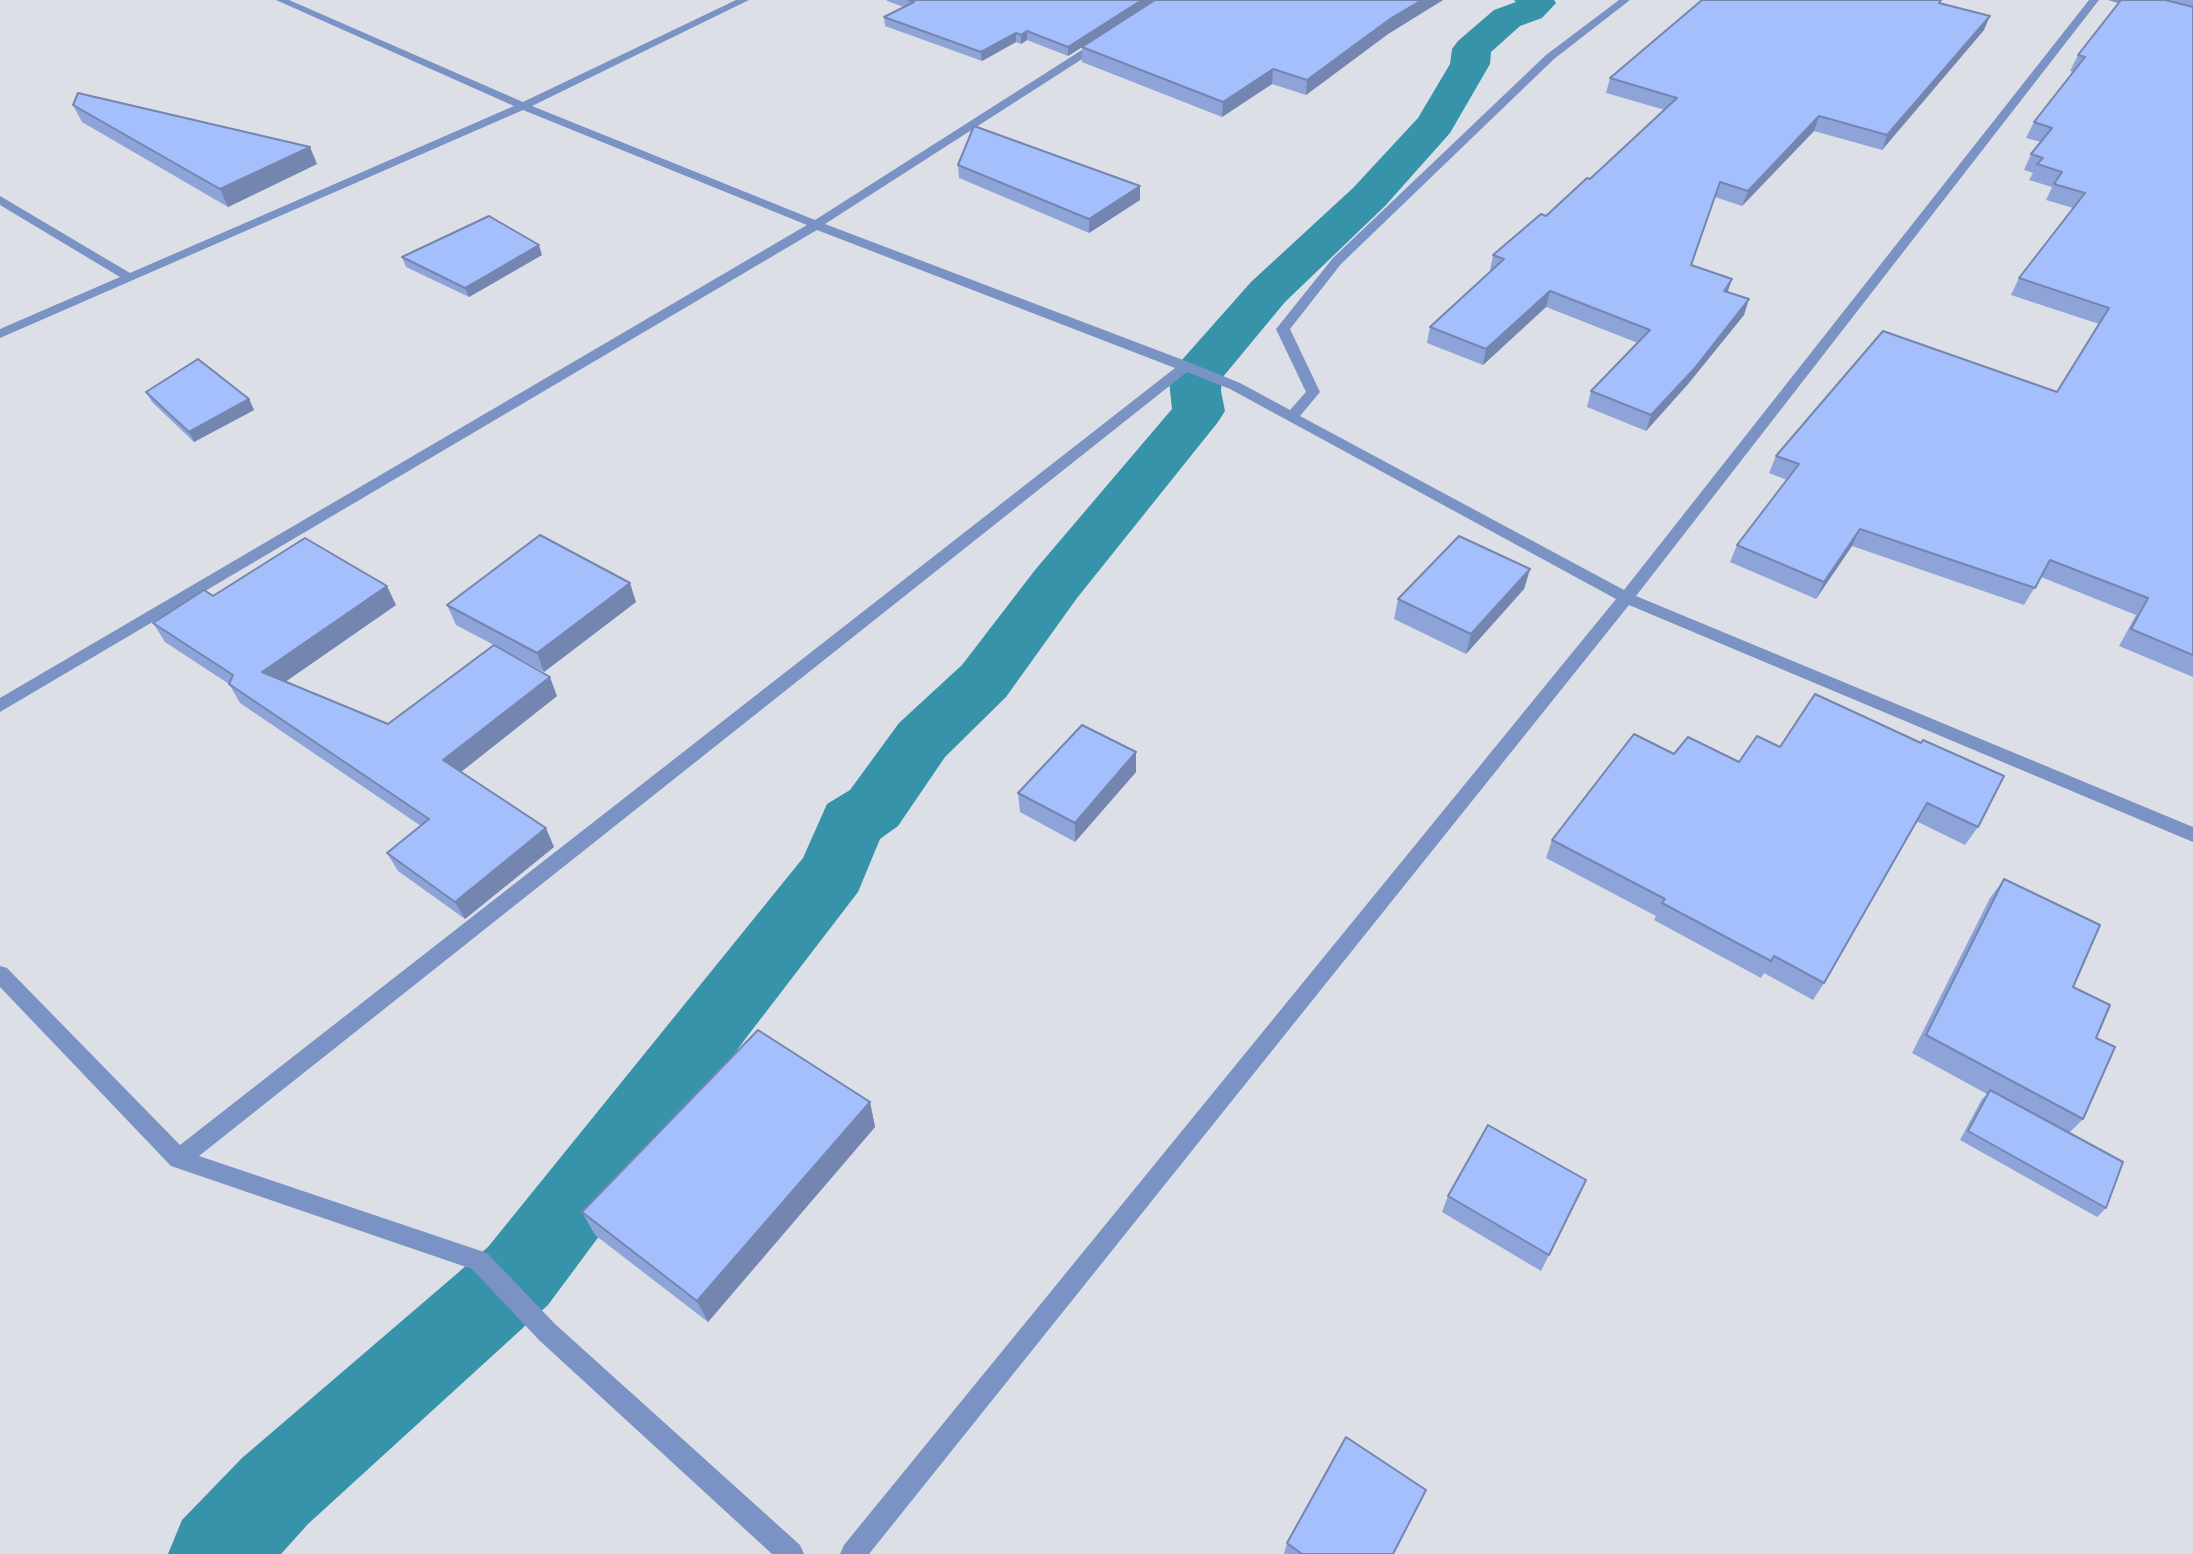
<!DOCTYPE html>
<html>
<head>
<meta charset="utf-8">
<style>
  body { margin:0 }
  canvas { display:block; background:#dcdfe6 }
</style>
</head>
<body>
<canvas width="2193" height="1554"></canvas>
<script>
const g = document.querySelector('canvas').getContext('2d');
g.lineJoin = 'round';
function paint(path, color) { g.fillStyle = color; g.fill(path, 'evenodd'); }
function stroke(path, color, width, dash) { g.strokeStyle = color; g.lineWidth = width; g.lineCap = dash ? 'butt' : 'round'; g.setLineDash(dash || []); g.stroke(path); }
const canal = new Path2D(`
  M1514,0H1554L1556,3L1542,18L1520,26L1491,52L1490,64L1450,133L1385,206L1285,302L1222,378L1221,391L1225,411L1218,422L1077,598L1006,697L945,757L898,826L880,839L858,892L746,1038L548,1305L308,1524L281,1554H168L182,1520L242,1458L488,1247L803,858L827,804L850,790L899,723L962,665L1035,570L1172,409L1169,381L1181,361L1251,282L1353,188L1418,118L1450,64L1452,49L1458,41L1494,10L1516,2Z`);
const minor = new Path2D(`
  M276,0H289L523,102L736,0H749L532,106L815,220L1096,41H1104V45L825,224L1191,363L1240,383L1290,410L1306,392L1276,329L1333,258L1546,55L1619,0H1630L1554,59L1341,264L1290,329L1320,392L1300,416L1624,590L2089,0H2099L1636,596L2193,827V842L1629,605L869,1554H840L844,1545L1616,599L1230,389L1187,372L199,1156L487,1253L555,1324L800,1545L804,1554H772L539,1340L472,1269L171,1166L0,987V966L7,968L180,1145L1175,368L817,230L0,712V698L807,225L523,110L0,338V329L120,277L0,205V196L130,273L514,106Z
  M2108,0H2125L2147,7L2142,10Z`);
const wall = new Path2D(`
  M887,0H1443L1388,34L1306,95L1272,84L1222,117L1082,62V47L1068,56L1027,40L1021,44L1016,42L982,61L885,26L884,17L904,7L887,1Z
  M2121,0H2193V677L2119,646L2136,615L2041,577L2024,605L1852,546L1816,599L1730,562L1737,545L1787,480L1769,473L1776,456L2057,392L2099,324L2011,295L2019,278L2073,208L2046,200L2052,187L2029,180L2033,173L2024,170L2031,154L2041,142L2026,138L2034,122L2074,72L2070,71L2078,55Z
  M1943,4L1984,30L1882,150L1814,131L1742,206L1715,197L1692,265L1727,292L1744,315L1688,384L1646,431L1587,407L1591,391L1638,343L1546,307L1483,365L1427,343L1430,327L1492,270H1490L1493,255L1546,216L1590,179L1665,110L1606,93L1610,78Z
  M73,105L317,164L228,207L82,122Z
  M958,165L1140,200L1089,233L959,178Z
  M542,255L469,297L406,267L402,257Z
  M146,392L249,399L254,410L194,442L152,402Z
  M1530,569L1524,589L1466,654L1394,619L1398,599Z
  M213,596L396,605L285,682L388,724L494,645L456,625L447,605L636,602L544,672L509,653L557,696L461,772L554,847L465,919L398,871L387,853L421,826L240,703L229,684L165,642L153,623Z
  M1815,694L1978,827L1965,845L1916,821L1824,983L1813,1000L1764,973L1761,978L1654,920L1656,916L1546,858L1552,840L1674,754L1739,762L1780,747Z
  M1136,752V772L1075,842L1020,812L1018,793Z
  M2004,879L2073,987L2096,1038L2083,1119L2069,1133L2106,1208L2097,1217L1960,1140L1982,1099L1987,1094L1912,1053L1990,898Z
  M870,1102L875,1127L708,1322L595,1235L582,1212Z
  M1448,1196L1549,1255L1541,1271L1442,1212Z
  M1287,1543L1393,1554H1284Z`);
const shadedWall = new Path2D(`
  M1142,0H1156L1068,56V47Z
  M1422,0H1443L1388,34L1306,95L1307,80L1390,19Z
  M1990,16L1984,30L1882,150L1887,135Z
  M1027,31V40L1021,44V35Z
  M1016,33V42L982,61L981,52Z
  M1273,69L1272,84L1222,117L1223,102Z
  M1819,116L1814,131L1742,206L1748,191Z
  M310,147L317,164L228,207L220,189Z
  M1140,186V200L1089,233V219Z
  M539,245L542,255L469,297L465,288Z
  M1732,279L1727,294L1724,291Z
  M1550,291L1546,307L1483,365L1486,349Z
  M1749,299L1744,315L1688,384L1646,431L1651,415Z
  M249,399L254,410L194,442L189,432Z
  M1860,529L1852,546L1816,599L1824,582Z
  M1530,569L1524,589L1466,654L1471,634Z
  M630,583L636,602L544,672L537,653Z
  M387,586L396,605L272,691L262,672Z
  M550,677L557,696L452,779L443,760Z
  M1136,752V772L1075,842V823Z
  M546,828L554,847L465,919L455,902Z
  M870,1102L875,1127L708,1322L697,1301Z`);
const building = new Path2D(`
  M908,0H1142L1068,47L1027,31L1021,35L1016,33L981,52L884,17L914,2Z
  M1155,0H1422L1390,19L1307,80L1273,69L1223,102L1082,47Z
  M1702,0H1941L1939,3L1990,16L1887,135L1819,116L1748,191L1720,182L1691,265L1732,279L1724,291L1749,299L1694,369L1651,415L1591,391L1650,330L1550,291L1486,349L1430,327L1504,259L1493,255L1541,214L1546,216L1587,178L1590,179L1677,98L1610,78Z
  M2121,0H2165L2193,7V655L2131,629L2148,598L2050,560L2035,588L1860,529L1824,582L1737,545L1799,464L1776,456L1883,331L2057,392L2109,308L2019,278L2085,193L2054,184L2062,172L2037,164L2043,158L2031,154L2052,128L2034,122L2085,57L2078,55Z
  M78,93L310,147L220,189L73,105Z
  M974,126L1140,186L1089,219L958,165Z
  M489,216L539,245L465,288L402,257Z
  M198,359L249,399L189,432L146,392Z
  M540,535L630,583L537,653L447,605Z
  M1459,536L1530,569L1471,634L1398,599Z
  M305,538L387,586L262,672L388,724L494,645L550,677L443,760L546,828L455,902L387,853L429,819L229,684L233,675L153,623L204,590L213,596Z
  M1815,694L1921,743L1923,740L2004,776L1978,827L1927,803L1824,983L1774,956L1771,961L1662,903L1665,899L1552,840L1634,734L1674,754L1688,737L1739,762L1757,736L1780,747Z
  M1082,725L1136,752L1075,823L1018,793Z
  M2004,879L2100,925L2073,987L2110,1005L2096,1038L2115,1047L2083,1119L1926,1035Z
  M758,1030L870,1102L697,1301L582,1212Z
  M1990,1090L2123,1162L2106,1208L1968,1131Z
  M1488,1125L1586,1180L1549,1255L1448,1196Z
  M1346,1437L1426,1490L1393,1554H1302L1287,1543Z`);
paint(canal, '#3693a9');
paint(minor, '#7a93c4');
paint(wall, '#8ea4d9');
paint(shadedWall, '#7486b0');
paint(building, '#a5bffc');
stroke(building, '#7486b0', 2);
</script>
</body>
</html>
